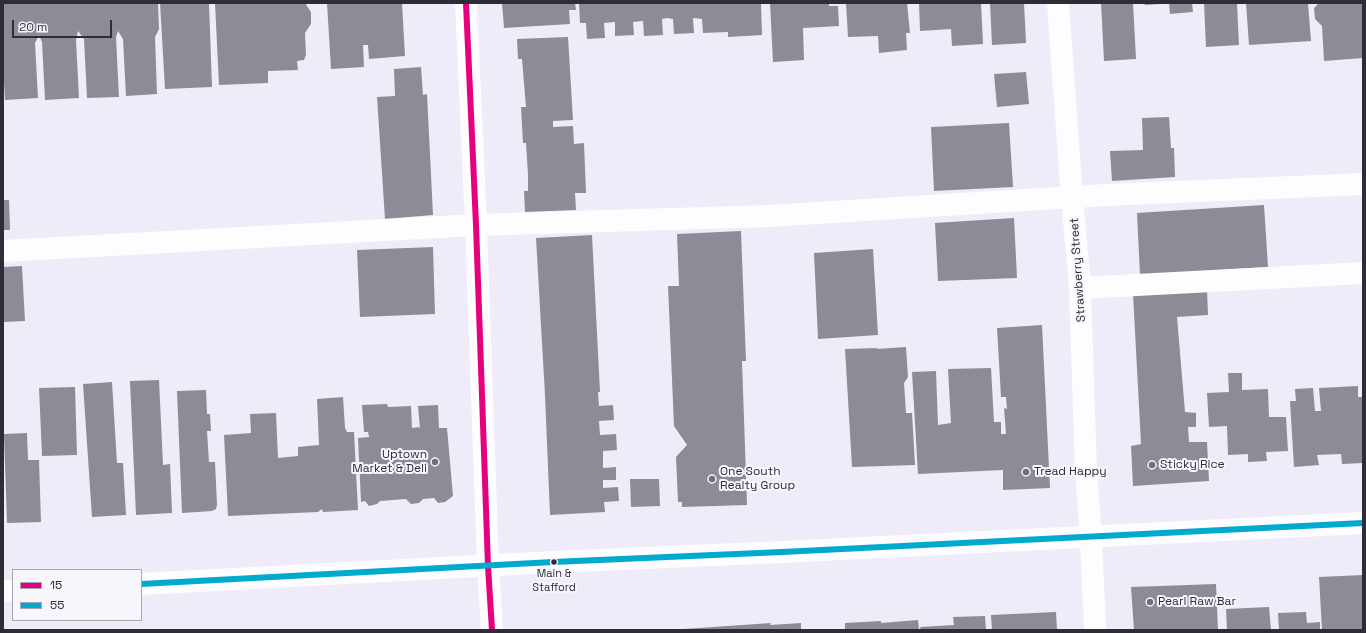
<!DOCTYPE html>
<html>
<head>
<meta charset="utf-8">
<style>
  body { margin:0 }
  #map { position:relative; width:1366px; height:633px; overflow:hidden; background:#efebf8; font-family:"Space Grotesk",sans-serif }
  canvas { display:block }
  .frame { position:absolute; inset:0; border:4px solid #2f2c37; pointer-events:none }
  .legend { position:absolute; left:12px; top:569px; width:130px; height:52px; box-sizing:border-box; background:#f7f6fc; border:1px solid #a7a5ad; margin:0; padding:5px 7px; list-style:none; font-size:12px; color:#2f2c37 }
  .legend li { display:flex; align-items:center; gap:8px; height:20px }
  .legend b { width:20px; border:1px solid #a7a5ad }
  .scale { position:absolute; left:12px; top:20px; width:100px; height:18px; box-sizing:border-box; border:2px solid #2f2c37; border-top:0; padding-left:5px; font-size:12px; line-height:14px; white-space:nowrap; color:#2f2c37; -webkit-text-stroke:3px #f7f6fc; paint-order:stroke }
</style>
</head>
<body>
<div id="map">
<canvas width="1366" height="633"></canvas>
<div class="frame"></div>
<ul class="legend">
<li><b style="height:5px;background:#e5007d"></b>15</li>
<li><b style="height:5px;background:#00a9ce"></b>55</li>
</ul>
<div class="scale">20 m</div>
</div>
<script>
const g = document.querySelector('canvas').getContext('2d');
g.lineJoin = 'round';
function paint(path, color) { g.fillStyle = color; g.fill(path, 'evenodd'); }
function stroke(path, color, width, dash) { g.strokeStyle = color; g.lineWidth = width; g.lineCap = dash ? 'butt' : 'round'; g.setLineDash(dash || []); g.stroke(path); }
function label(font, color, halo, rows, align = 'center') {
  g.font = font + ' "Space Grotesk",sans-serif'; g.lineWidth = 4; g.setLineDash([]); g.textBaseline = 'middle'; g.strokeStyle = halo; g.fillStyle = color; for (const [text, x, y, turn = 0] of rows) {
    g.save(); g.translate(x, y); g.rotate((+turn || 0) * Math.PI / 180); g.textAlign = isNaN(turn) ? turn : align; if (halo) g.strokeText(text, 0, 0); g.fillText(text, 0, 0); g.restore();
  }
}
const building = new Path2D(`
  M3,3H158L159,29L155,37L157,94L126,96L123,39L118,31L116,37L119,97L87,98L84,39L78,31L76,40L79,98L45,100L42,42L39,35L35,43L38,98L5,100L3,62Z
  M160,3H209L212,87L165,89Z
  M215,3H305L311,12V24L305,33L306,55L304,60L297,61L298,70L268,71V83L219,85Z
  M327,3H402L405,56L369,59L368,45H363L364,67L331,69Z
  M502,3H575L576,10H569L570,24L504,28Z
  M579,3H761L762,35L728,37V32L703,33L702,19L693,18L694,33L674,34L673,19L667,18L662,19L663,35L644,36L643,21L633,22L634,35L615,36V22L604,23L605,38L587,39L586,23H580Z
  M770,3H829V6H838L839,26L803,28L804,60L773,62Z
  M846,3H907L910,33H906L907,50L879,53L878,36L848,37Z
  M919,3H981L983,44L952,46L951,29L920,31Z
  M990,3H1024L1026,43L992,45Z
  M1101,3H1133L1136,59L1104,61Z
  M1144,3H1161V4L1145,5Z
  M1169,3H1192L1193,12L1170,14Z
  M1204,3H1237L1239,45L1206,47Z
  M1246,3H1308L1311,41L1249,45Z
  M1319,3H1363V58L1324,61L1322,26L1315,19L1314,8Z
  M568,37L573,120L553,121V127L573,126L574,144L584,143L586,193H575L576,210L525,212L524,191H528V175L526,143H523L521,107H526L522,59H518L517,39Z
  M421,67L423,95L427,94L433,215L385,219L377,97L395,96L394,69Z
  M1026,72L1029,104L997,107L994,74Z
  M1169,117L1171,148H1174L1175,177L1112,181L1110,151L1143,150L1142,118Z
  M1009,123L1013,187L934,191L931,127Z
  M3,200H9L10,230H3Z
  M1264,205L1268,267L1140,275L1137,213Z
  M1014,218L1017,278L938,281L935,223Z
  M741,231L746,361H742L747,505L682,507V502H678L676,457L687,445L674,426L668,286H679L677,234Z
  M592,235L600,392H598L599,406L613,405L614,420L599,421L600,435L616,434L617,450L603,451V468L616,467V480H603V488L618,487L619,501L604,502L605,512L550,515L545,395L536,238Z
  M433,247L435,314L360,317L357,250Z
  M873,249L878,335L818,339L814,253Z
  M22,266L25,321L3,322V267Z
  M1207,289L1208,315L1177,317L1185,412L1196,413V427H1188L1189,442H1207L1209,481L1133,486L1131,446L1141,444L1133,294Z
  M1042,325L1050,488L1003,490V470L918,474L912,372L936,371L938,425L951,423L948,369L991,368L994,422H1001V434H1006L1004,408L1007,409L1006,397H1001L997,328Z
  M906,347L908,377L904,383L906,413H912L915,465L852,467L845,349L878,348L876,349Z
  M1228,373H1242V390L1268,389L1269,417H1286L1288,451L1266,452L1267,461L1248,462V454L1228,455L1227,426L1209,427L1207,393L1229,392Z
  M159,380L163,465L170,464L172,513L136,515L130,381Z
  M112,382L117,463H123L126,515L92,517L83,384Z
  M1358,386V397H1362L1363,463L1342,464L1341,454L1317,455L1319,465L1294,467L1290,401H1296L1295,389L1313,388L1315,411H1321L1319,388Z
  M75,387L77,455L42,456L39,388Z
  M206,390L207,414H210L211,431H207L209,462H215L217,505L216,509L212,511L182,513L177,391Z
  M343,397L345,428L347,432H354L358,510L323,512L322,509L318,512L228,516L224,435L251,433L250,414L276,413L278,458L298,456V447L319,445L317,399Z
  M387,404L388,407L411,406L412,428L419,427L420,429L418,406L438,405L439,428H447L453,496L445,502L438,503L434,498L423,499L419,503L411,504L406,499L380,501L377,504L369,506L365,501L361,502L358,438L369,437L368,432H364L362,405Z
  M27,433L28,460H39L41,522L7,523L4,434Z
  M630,479H659L660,506L631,507Z
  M1363,575V630H1322L1319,577Z
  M1216,584L1218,630H1134L1131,587Z
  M1269,607L1271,630H1227L1226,609Z
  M1056,612L1057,630H992L991,615Z
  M1306,612L1307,623L1320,622V630H1279L1278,613Z
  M985,616L986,630H921L920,627L954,625L953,617Z
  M918,620L919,630H845V623L881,621V623Z
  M771,623L770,625L801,623V630H684V629Z`);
const minor = new Path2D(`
  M466,3L476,225L488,566L492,630
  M1058,3L1072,198L1080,288L1086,473L1091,537L1095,630
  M3,251L476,225L769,216L1106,195L1363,184
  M1080,288L1363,273`);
const major = new Path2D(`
  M141,584L553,562L782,552L1363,523
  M3,591H13`);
const bus1 = new Path2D(`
  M466,3L476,225L488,566L492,630`);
const bus2 = new Path2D(`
  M141,584L553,562L782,552L1363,523`);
const markers = [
  [435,462,4,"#726f7b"],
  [1152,465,4,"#726f7b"],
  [1026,472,4,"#726f7b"],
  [712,479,4,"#726f7b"],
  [554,562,3.5,"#2f2c37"],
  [1150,602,4,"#726f7b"]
];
const busNames = [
  ["Main &",554,574],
  ["Stafford",554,588]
];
const streetNames = [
  ["Strawberry Street",1078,270,-94]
];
const poiNames = [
  ["Uptown",427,455,"right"],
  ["Market & Deli",427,469,"right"],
  ["Sticky Rice",1160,465],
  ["One South",720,472],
  ["Realty Group",720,486],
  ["Tread Happy",1034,472],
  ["Pearl Raw Bar",1158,602]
];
paint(building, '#8f8b96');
stroke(minor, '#fdfcfe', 22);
stroke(major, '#fdfcfe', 22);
stroke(bus1, '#e5007d', 6);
stroke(bus2, '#00a9ce', 6);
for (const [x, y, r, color] of markers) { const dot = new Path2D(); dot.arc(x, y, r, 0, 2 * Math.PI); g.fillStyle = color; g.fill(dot); stroke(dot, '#f7f6fc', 1.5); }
label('11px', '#2f2c37', '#f7f6fc', busNames);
label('12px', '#2f2c37', '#f7f6fc', streetNames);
label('12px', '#2f2c37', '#f7f6fc', poiNames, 'left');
</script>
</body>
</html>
